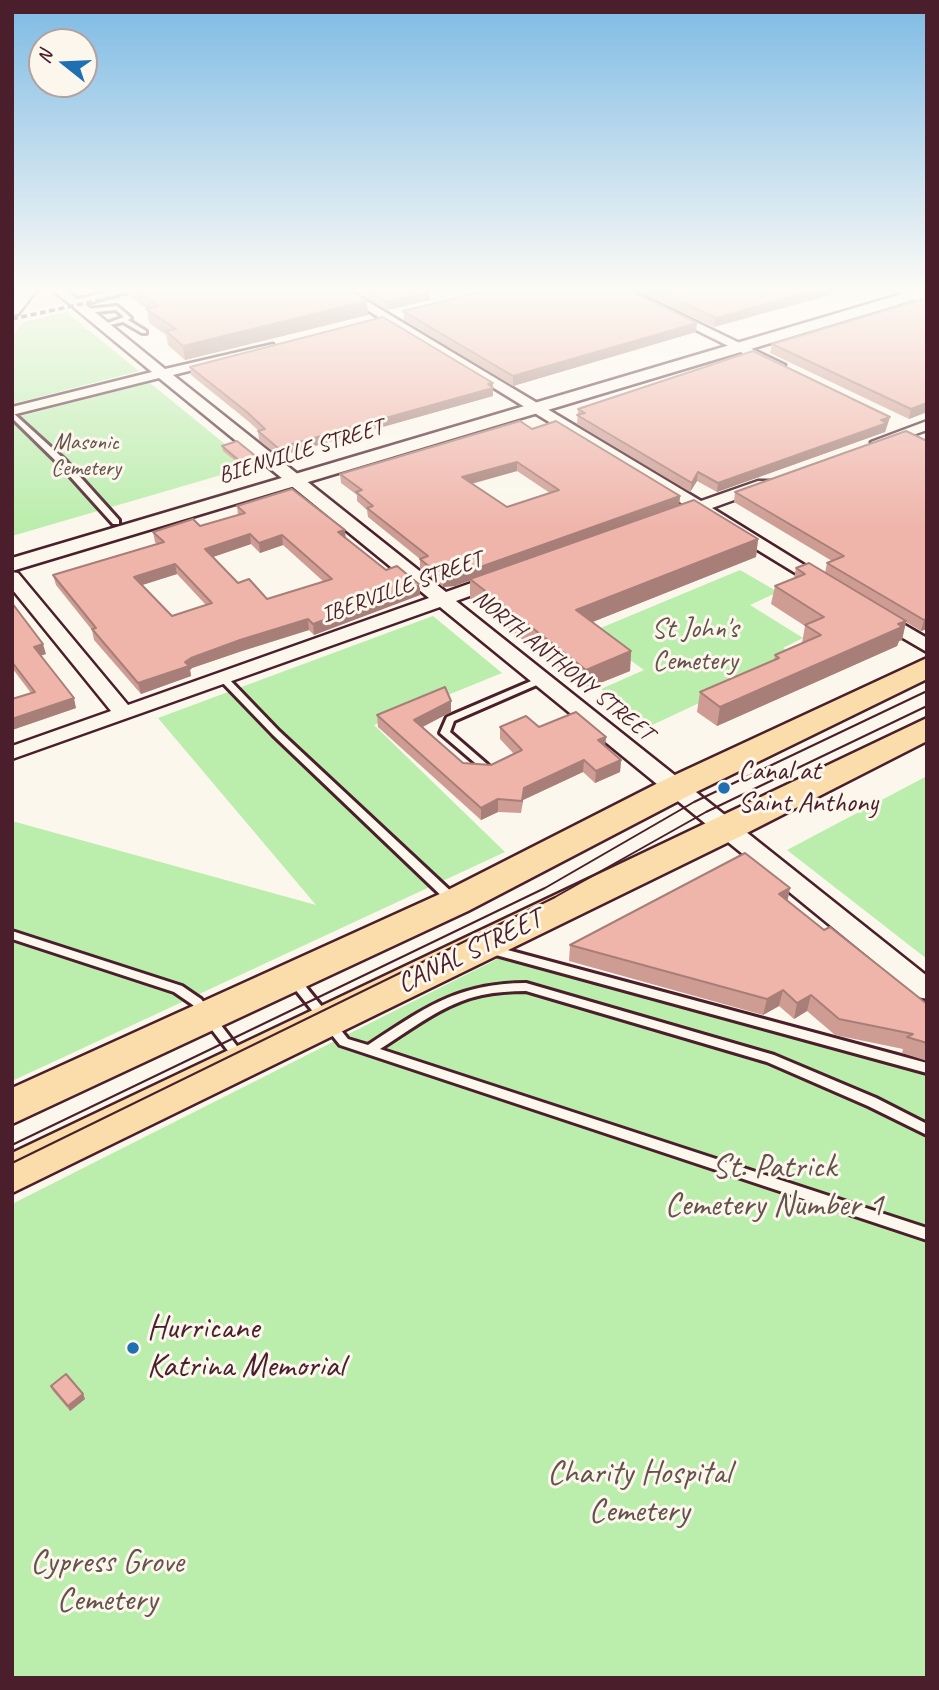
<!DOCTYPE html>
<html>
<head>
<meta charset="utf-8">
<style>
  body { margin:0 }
  #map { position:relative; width:939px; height:1690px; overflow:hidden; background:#fbf7ec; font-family:Caveat,sans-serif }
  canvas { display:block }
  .frame { position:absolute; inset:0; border:14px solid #4a1f2b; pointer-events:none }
  .north { position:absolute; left:28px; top:28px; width:70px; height:70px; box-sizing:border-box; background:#fbf7ec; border:2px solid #b4a19f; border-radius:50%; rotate:288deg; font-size:19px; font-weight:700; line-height:28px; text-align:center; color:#4a1f2b }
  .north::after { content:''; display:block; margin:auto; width:24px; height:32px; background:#1f6fb2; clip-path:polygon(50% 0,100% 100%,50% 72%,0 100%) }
</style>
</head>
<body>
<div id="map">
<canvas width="939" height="1690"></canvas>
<div class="frame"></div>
<div class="north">N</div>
</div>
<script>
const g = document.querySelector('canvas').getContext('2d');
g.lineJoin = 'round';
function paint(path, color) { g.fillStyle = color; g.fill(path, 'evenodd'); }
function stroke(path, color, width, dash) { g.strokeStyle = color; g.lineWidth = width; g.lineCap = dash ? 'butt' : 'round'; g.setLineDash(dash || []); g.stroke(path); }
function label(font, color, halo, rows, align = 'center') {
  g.font = font + ' Caveat,sans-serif'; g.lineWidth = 6; g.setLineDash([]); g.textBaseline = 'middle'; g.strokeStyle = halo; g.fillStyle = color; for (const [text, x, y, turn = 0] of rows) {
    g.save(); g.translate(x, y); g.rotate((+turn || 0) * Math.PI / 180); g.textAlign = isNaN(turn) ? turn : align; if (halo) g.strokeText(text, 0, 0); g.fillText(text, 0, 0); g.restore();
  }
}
const built = new Path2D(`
  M41,291H114L29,311L27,309Z`);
const green = new Path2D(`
  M66,312L139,371L12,404V337L23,322Z
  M150,383L252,466L12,536V418Z
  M740,570L778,592L750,605L803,638L783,648L798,657L650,726L601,689L644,670L591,632Z
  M433,616L502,673L374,725L505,852L12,1081V821L316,905L158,718Z
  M927,776V959L787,850Z
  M501,957L927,1071V1678H12V1204Z`);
const service = new Path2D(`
  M117,306L130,317L131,318L128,320L146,331V333H142L123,322L102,327V325L124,317L116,310L86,313L83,311L86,309Z
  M12,412L65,460L119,520V524H113L59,464L12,418Z
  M223,675L226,676L279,731L457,897L458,900L457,903H449L273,735L220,680L218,678Z
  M543,676L548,679L546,681L454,721L450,732L487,764L489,766L487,768H481L440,733L447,717Z
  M12,931L182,986L201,999L243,1054L245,1057L243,1060L239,1062L235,1060L193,1005L174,992L12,939Z
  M489,945L927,1063V1073L485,952L483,949L485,946Z
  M294,976L298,977L348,1039L368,1045C423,1009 457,983 526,983L774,1055L876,1098L927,1124V1135L868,1106L767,1062L526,991C511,991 497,992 482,995C444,1003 412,1029 380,1049L927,1228V1240L340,1045L290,983L288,980L290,977Z`);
const minor = new Path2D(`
  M54,291H67L77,299L111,291H131L85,304L165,369L273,344V350L173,375L446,592L491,576H503L506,580L503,584L456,601L927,976V999L918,997L440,607L12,759V746L111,711L12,589V572L18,573L128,705L429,598L159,378L12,415V407L152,372Z
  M336,291H350L701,501L758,481H770V487L712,508L835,584L826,589L820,588L697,513L674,521L668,520V512L686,506Z
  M617,291H632L785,365L773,368Z
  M895,291H912L927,296V305Z
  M927,421V430L879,447L871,442Z
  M879,610L927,638V652L872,620L870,616Z`);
const tertiary = new Path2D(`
  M912,291H927V296L12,571V558Z`);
const secondary = new Path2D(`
  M18,291H36L18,314L12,315V298Z`);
const primary = new Path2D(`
  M927,658V679L688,796L468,911L12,1124V1088L442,893L664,780Z
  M927,718V741L739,837L12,1193V1153Z`);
const tram = new Path2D(`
  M12,1145L545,888L694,802L927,691
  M12,1163L555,897L706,812L927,706`);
const rail = new Path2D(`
  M12,319L141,291`);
const wall = new Path2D(`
  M127,291H351L368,315L185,360L168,345L166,335L149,323L147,309L128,295Z
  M358,291H428L430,292V300L387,310L358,293Z
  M637,291H844L714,327Z
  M403,311L696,332L513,386L404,320Z
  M772,344L927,412L909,419L770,353Z
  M190,367L493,383V396L279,456L259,440L258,431H259L248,421L191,375Z
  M578,409L890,417L885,432L717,492L697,481L690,492L577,424Z
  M532,429L680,496L679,505L758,539L756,557L592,622L631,651L630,671L585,689L470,598V580L455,586L443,587L420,569V559L368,517L367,510L357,501V495L341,483L340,474ZM517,471L550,493L507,507L472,484Z
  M927,441V629L921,631L906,622L902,640L899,641L897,646L717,726L697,712L700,692L774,660L775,655L802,643L805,626L771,604L775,586L794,578L796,568L825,573L827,563L832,561L734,502L735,492Z
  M222,446L258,458V463L243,467L223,451Z
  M237,506L345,538L386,570L420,585V595L314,635L309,630L242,651L192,668L190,670L191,676L141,694L94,640L92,630L56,585L53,575L157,544L155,542L153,532L200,526L238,515ZM251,544L260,553L283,545L324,582L267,599L238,583L213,557ZM177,574L206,605L172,616L142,585Z
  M12,603L46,654L41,655L76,708L12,730V699L31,693L12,668Z
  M451,712L423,727L463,763L491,765L514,754L500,739V727H539L605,746L621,760L620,772L595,783L583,772L523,800L521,813L498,812L481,820L378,727L377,715Z
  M787,901L824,930L927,1004V1061L902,1053L903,1049L835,1035L807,1011L794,1019L779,1006L763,1015L569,961L570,945Z
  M51,1386L83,1394L85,1399L70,1411L53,1391Z`);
const shadedWall = new Path2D(`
  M813,291H844L714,327L716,318Z
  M430,292V300L387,310V302Z
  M367,301L368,315L185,360L183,346Z
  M697,323L696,332L513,386V376Z
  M493,383V396L279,456L278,448Z
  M927,403V412L909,419L911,409Z
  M890,417L885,432L717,492L718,483Z
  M258,458V463L243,467L242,463Z
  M517,462V471L462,486V477Z
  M698,472L697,481L690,492L692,483Z
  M680,496L679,505L455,586L443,587V578Z
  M345,530L346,540L338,532Z
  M250,534L251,544L207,559L205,549Z
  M282,535L283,545L260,553L259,543Z
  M758,539L756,557L575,629L576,610Z
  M175,564L177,574L136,587L134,577Z
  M420,585V595L314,635L313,624Z
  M308,619L309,630L242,651L192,668L190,670L191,676L141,694L138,683L191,658L240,640Z
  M927,619V629L921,631L924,620Z
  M906,621L902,640L899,641L897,646L717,726L720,707Z
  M43,644L46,654L37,657L34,647Z
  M631,651L630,671L585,689L586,670Z
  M74,698L76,708L12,730V719Z
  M451,701V712L414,731V720Z
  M606,737L605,749L598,740Z
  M584,760L583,772L523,800L521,813L524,788Z
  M621,760L620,772L595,783L596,771Z
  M498,799V812L481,820V808Z
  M790,888L787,904L779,894Z
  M783,990L779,1006L763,1015L767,999Z
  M811,995L807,1011L794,1019L797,1003Z
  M83,1394L85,1399L70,1411L68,1406Z`);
const building = new Path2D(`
  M138,291H351L367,301L183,346L166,331L176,329L146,309L158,306Z
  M368,291H428L430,292L387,302Z
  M486,291H630L697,323L513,376L403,311Z
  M658,291H813L716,318Z
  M927,298V403L911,409L772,344Z
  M383,317L493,383L488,384L493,388L278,448L258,431L265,429L247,412L190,367Z
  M753,351L890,417L881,420L887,423L718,483L698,472L692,483L577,415L585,413L578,409Z
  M520,421L532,429L556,421L680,496L455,576L443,578L420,559L428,556L367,508L373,506L356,492L362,490L340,474ZM517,462L559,490L507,507L462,477Z
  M906,431L927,441V619L924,620L827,563L844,556L735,492Z
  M237,441L258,458L242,463L222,446Z
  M292,489L345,530L338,532L386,570L397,566L420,585L313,624L308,619L240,640L191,658L185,662L189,666L138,683L92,629L96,628L53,575L164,542L153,532L193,519L200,526L245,513L237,506ZM250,534L259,543L282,535L332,579L267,599L249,579L238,583L205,549ZM175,564L212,603L172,616L134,577Z
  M694,500L758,539L576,610L631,651L586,670L470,579Z
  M809,563L906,621L898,624L902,627L720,707L700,692L779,658L775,655L821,635L805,625L824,617L775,586L805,574L796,568Z
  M12,603L43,644L34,647L74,698L12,719V699L35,692L12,662Z
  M445,687L451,701L414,720L463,763L491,765L522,750L500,727L526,716L539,727L576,712L606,737L598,740L621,760L596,771L584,760L524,788L522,801L498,799L481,808L377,715Z
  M745,853L790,888L779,894L824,930L830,927L927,1004V1043L907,1037L913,1034L839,1019L811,995L797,1003L783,990L767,999L570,945Z
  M66,1374L83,1394L68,1406L51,1386Z`);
const markers = [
  [724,788,7,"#1f6fb2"],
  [133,1348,7,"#1f6fb2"]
];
const farParknames = [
  ["Masonic",86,443],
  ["Cemetery",86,469]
];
const farStreetnames = [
  ["BIENVILLE STREET",301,452,-17],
  ["IBERVILLE STREET",402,588,-20],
  ["NORTH ANTHONY STREET",563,666,39]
];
const parkNames = [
  ["St John's",695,630],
  ["Cemetery",695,662]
];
const poiNames = [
  ["Canal at",738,772],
  ["Saint Anthony",738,804]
];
const streetNames = [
  ["CANAL STREET",470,952,-26]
];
const nearParknames = [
  ["St. Patrick",774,1168],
  ["Cemetery Number 1",774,1206],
  ["Charity Hospital",639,1474],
  ["Cemetery",639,1512],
  ["Cypress Grove",107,1563],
  ["Cemetery",107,1601]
];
const nearPoinames = [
  ["Hurricane",147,1329],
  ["Katrina Memorial",147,1367]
];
paint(built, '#f7e3d8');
paint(green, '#bbedad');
stroke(service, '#4a1f2b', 6);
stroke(minor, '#4a1f2b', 5);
stroke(tertiary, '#4a1f2b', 5);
stroke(secondary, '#4a1f2b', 5);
stroke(primary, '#4a1f2b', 5);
paint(service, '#fbf7ec');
paint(minor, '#fbf7ec');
paint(tertiary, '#fbf7ec');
paint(secondary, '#fbf7ec');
paint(primary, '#fbddab');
stroke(tram, '#4a1f2b', 2);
stroke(rail, '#4a1f2b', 3.5, [6, 3.5]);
paint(wall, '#ce9c93');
paint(shadedWall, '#a77f78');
paint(building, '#efb5ab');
stroke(building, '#a77f78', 2);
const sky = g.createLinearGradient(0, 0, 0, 527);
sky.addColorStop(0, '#7dbae4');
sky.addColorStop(0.55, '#fdfbf6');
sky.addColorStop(1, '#fdfbf600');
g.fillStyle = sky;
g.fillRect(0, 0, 939, 527);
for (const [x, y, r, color] of markers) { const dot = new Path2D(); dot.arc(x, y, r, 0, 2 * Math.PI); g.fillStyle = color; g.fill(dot); stroke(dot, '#fbf7ec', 2.5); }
label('23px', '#66524c', '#fbf7ec', farParknames);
label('23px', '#4a1f2b', '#fbf7ec', farStreetnames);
label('28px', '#66524c', '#fbf7ec', parkNames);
label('28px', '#4a1f2b', '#fbf7ec', poiNames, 'left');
label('28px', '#4a1f2b', '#fbf7ec', streetNames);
label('33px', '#66524c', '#fbf7ec', nearParknames);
label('33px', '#4a1f2b', '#fbf7ec', nearPoinames, 'left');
</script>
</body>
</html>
